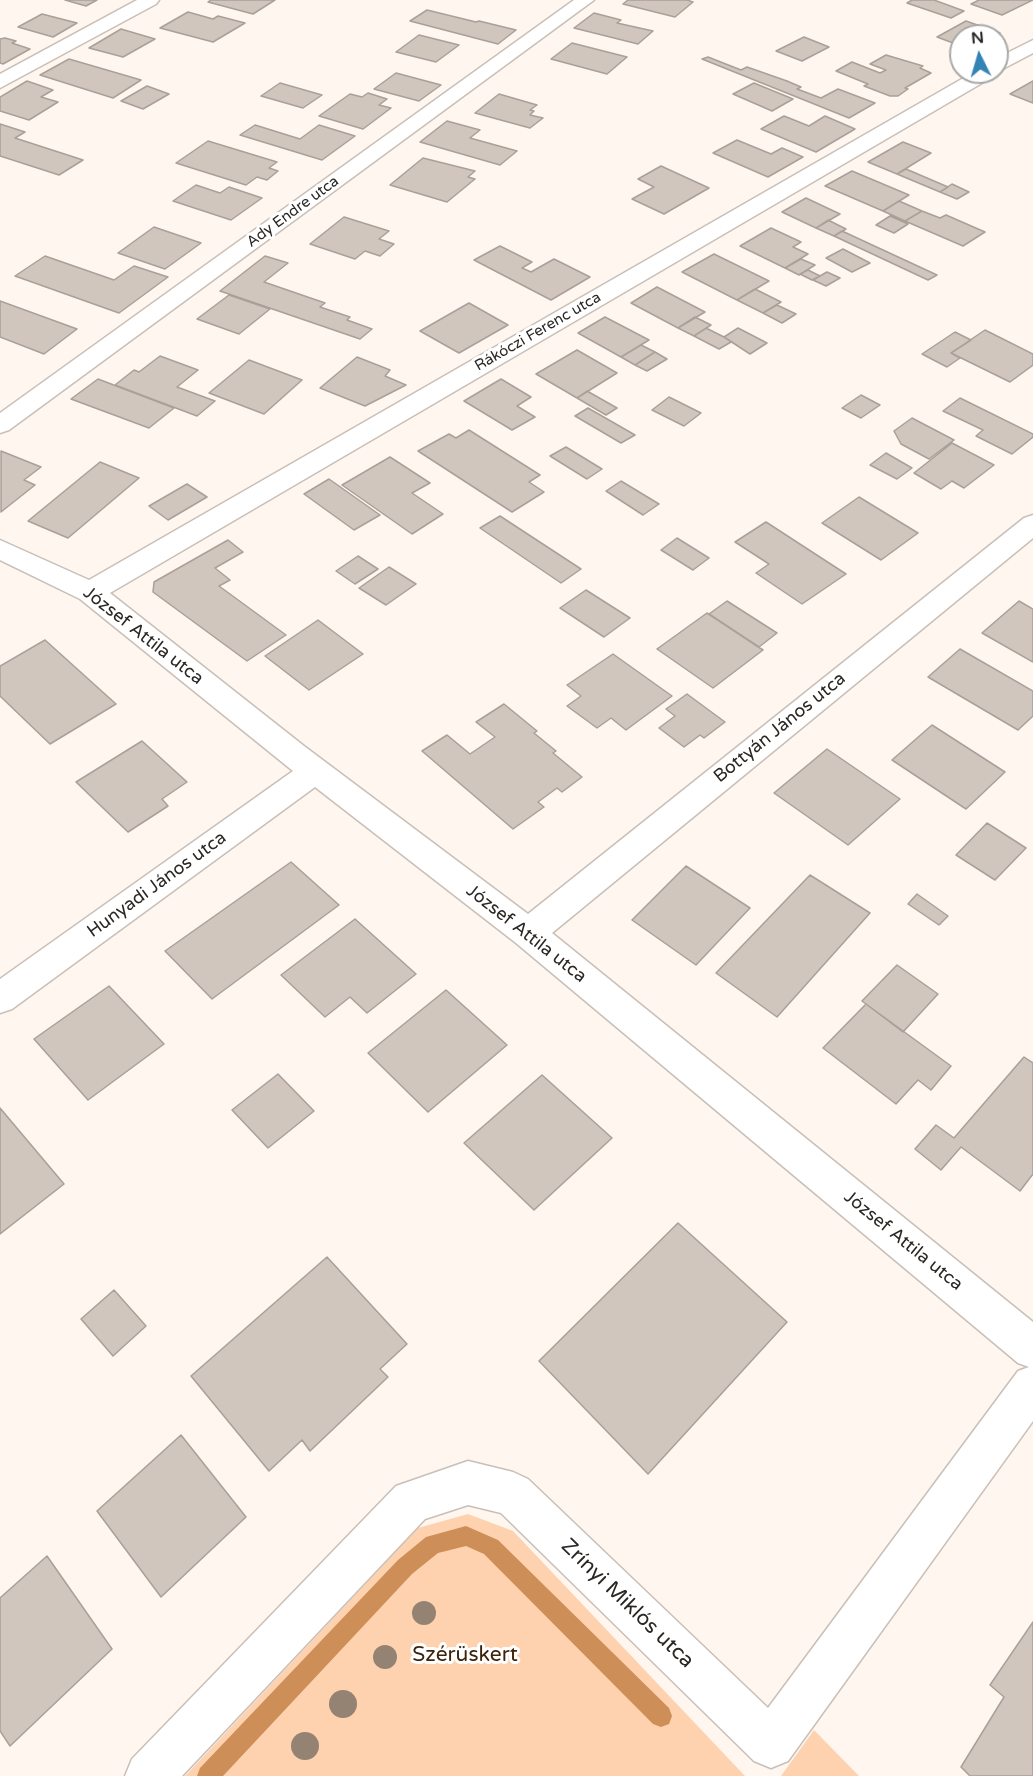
<!DOCTYPE html>
<html>
<head>
<meta charset="utf-8">
<style>
  body { margin:0 }
  #map { position:relative; width:1033px; height:1776px; overflow:hidden; background:#fef6ef; font-family:"Varela Round",sans-serif }
  canvas { display:block }
  .north { position:absolute; left:949px; top:24px; width:60px; height:60px; box-sizing:border-box; background:#fff; border:2px solid #aaa9a7; border-radius:50%; rotate:355deg; font-size:16px; font-weight:700; line-height:24px; text-align:center; color:#2a2724 }
  .north::after { content:''; display:block; margin:auto; width:21px; height:27px; background:#3483b5; clip-path:polygon(50% 0,100% 100%,50% 72%,0 100%) }
</style>
</head>
<body>
<div id="map">
<canvas width="1033" height="1776"></canvas>
<div class="north">N</div>
</div>
<script>
const g = document.querySelector('canvas').getContext('2d');
g.lineJoin = 'round';
function paint(path, color) { g.fillStyle = color; g.fill(path, 'evenodd'); }
function stroke(path, color, width, dash) { g.strokeStyle = color; g.lineWidth = width; g.lineCap = dash ? 'butt' : 'round'; g.setLineDash(dash || []); g.stroke(path); }
function label(font, color, halo, rows, align = 'center') {
  g.font = font + ' "Varela Round",sans-serif'; g.lineWidth = 6; g.setLineDash([]); g.textBaseline = 'middle'; g.strokeStyle = halo; g.fillStyle = color; for (const [text, x, y, turn = 0] of rows) {
    g.save(); g.translate(x, y); g.rotate((+turn || 0) * Math.PI / 180); g.textAlign = isNaN(turn) ? turn : align; if (halo) g.strokeText(text, 0, 0); g.fillText(text, 0, 0); g.restore();
  }
}
const green = new Path2D(`
  M468,1514L513,1531L745,1776H185L418,1528Z
  M814,1730L859,1776H781Z`);
const stream = new Path2D(`
  M466,1526L498,1540L669,1708L672,1716L669,1724L661,1727L653,1724L484,1554L466,1546L438,1553L412,1574L223,1776H197L200,1768L398,1560L426,1537Z`);
const building = new Path2D(`
  M65,0H97L86,6Z
  M211,0H275L253,14L208,2Z
  M628,0H687L693,2L675,17L623,4Z
  M912,0H934L964,11L951,18L907,3Z
  M979,0H1033L1002,15L971,4Z
  M427,10L476,22L479,21L516,30L498,44L410,21Z
  M188,12L213,19L218,16L245,23L213,42L160,28Z
  M594,13L621,20L617,23L653,31L638,44L574,28Z
  M42,14L77,23L53,37L18,27Z
  M966,21L1000,33L995,36H961V46L937,37Z
  M121,29L155,39L123,57L89,48Z
  M419,35L459,45L436,62L396,52Z
  M804,37L829,47L802,61L776,51Z
  M5,38L16,41L12,43L30,49L3,64L0,63V39Z
  M572,43L627,57L607,74L551,59Z
  M886,55L923,66L920,68L931,73L905,88L908,89L898,96H890L864,86L868,84L836,71L852,62L880,73L886,70L870,64Z
  M708,57L741,70L747,67L787,81L801,87L797,89L821,98L838,89L875,103L849,118L702,59Z
  M69,59L141,80L113,98L40,75Z
  M396,73L441,85L419,101L374,89Z
  M27,81L53,90L41,97L58,102L29,120L0,111V97Z
  M1033,81V103L1010,94Z
  M280,83L322,95L303,108L261,96Z
  M754,83L793,99L772,111L733,94Z
  M147,86L169,94L143,109L121,101Z
  M368,93L387,99L379,105L391,108L363,129L319,116L350,94L362,97Z
  M499,94L537,105L530,110L534,111L530,115L543,118L530,128L475,113Z
  M784,116L809,126L825,116L855,129L816,152L761,129Z
  M447,121L480,130L470,138L517,151L500,165L420,142Z
  M0,124L25,132L15,138L83,160L59,175L0,156Z
  M255,125L300,139L319,125L355,136L322,160L240,135Z
  M737,140L771,154L782,148L803,157L768,177L713,153Z
  M208,141L277,162L269,168L278,171L267,180L257,177L246,185L176,163Z
  M903,142L931,153L897,174L868,162Z
  M423,158L475,171L468,177L475,179L447,202L390,185Z
  M661,166L709,188L664,214L632,199L654,187L638,179Z
  M906,169L948,187L940,192L897,174Z
  M852,171L909,195L883,211L825,186Z
  M952,184L969,192L957,199L940,192Z
  M196,185L220,193L229,187L262,198L231,220L173,201Z
  M806,198L840,214L816,228L782,212Z
  M899,201L922,211L905,221L883,211Z
  M922,211L940,218L946,215L985,232L963,246L905,221Z
  M890,216L908,224L894,233L876,225Z
  M344,217L389,231L379,239L394,244L380,256L365,251L355,259L310,244Z
  M828,220L846,229L834,236L816,228Z
  M154,227L201,243L165,269L118,253Z
  M771,228L801,242L793,247L808,254L785,268L740,246Z
  M842,231L937,275L928,280L834,236Z
  M500,246L532,262L522,268L531,272L554,259L590,277L551,300L474,260Z
  M843,249L870,263L852,272L826,258Z
  M714,254L769,281L737,300L682,272Z
  M45,256L114,280L134,266L168,277L119,313L15,276Z
  M265,256L288,263L264,282L325,303L320,307L350,317L347,320L372,329L360,339L220,291Z
  M801,259L815,265L799,275L785,268Z
  M808,270L820,276L812,280L800,274Z
  M827,272L840,278L826,286L813,280Z
  M657,287L705,312L678,328L631,303Z
  M755,289L781,302L763,313L737,300Z
  M229,295L270,309L239,334L197,319Z
  M0,301L77,329L44,354L0,337Z
  M469,303L508,325L459,353L420,331Z
  M777,305L796,314L782,323L763,313Z
  M605,317L649,340L621,357L578,333Z
  M695,317L711,325L694,336L678,328Z
  M706,328L724,337L731,342L719,349L694,336Z
  M738,328L767,343L750,354L724,337Z
  M985,330L1033,354V365L1010,382L951,353Z
  M955,332L971,340L951,353L960,358L947,367L922,354Z
  M641,345L655,352L635,365L621,357Z
  M577,350L617,373L577,398L536,374Z
  M655,352L667,359L647,371L635,365Z
  M160,356L198,370L177,387L215,401L197,416L115,385L134,370L139,372Z
  M357,357L390,370L385,376L406,385L365,406L320,388Z
  M249,360L302,380L264,414L209,393Z
  M98,379L174,408L149,428L71,399Z
  M501,379L531,397L517,406L535,417L512,430L464,401Z
  M587,391L617,408L606,415L577,398Z
  M861,395L880,405L861,418L842,408Z
  M669,397L701,413L684,426L652,410Z
  M960,398L1033,434V437L1012,454L976,436L983,430L943,411Z
  M588,408L635,435L621,443L575,416Z
  M912,418L954,440L929,459L901,444L894,431Z
  M469,430L540,475L529,482L544,492L512,512L418,451L449,434L456,438Z
  M952,443L994,465L964,488L952,481L941,489L914,473Z
  M566,447L602,469L587,479L550,456Z
  M1,451L41,467L24,480L35,485L1,512Z
  M886,453L912,468L897,479L870,465Z
  M390,457L430,483L412,493L443,514L412,534L342,485Z
  M100,462L139,478L68,538L28,521Z
  M329,479L380,515L354,530L304,494Z
  M621,481L659,504L643,515L606,491Z
  M187,484L207,497L168,520L149,506Z
  M859,497L918,533L881,560L822,523Z
  M500,516L581,569L561,583L480,528Z
  M766,522L846,574L802,604L756,573L769,564L735,542Z
  M677,538L709,558L693,570L661,550Z
  M228,540L243,552L215,568L230,580L219,586L286,635L247,661L153,592L154,582Z
  M358,556L378,569L355,584L336,571Z
  M389,567L416,584L386,605L359,588Z
  M586,590L630,618L604,637L560,608Z
  M727,601L777,633L759,647L709,614Z
  M1019,601L1033,609V662L982,633Z
  M707,613L763,650L713,688L657,649Z
  M318,620L363,654L309,690L265,656Z
  M45,640L116,704L50,744L0,696V666Z
  M960,649L1033,691V716L1018,730L928,677Z
  M613,654L672,696L626,730L611,718L597,728L567,706L581,696L567,685Z
  M687,694L725,722L704,738L700,735L684,747L659,728L675,716L666,709Z
  M504,704L537,731L534,733L556,751L553,753L582,777L562,792L557,788L538,802L544,807L513,829L422,751L447,735L470,754L495,737L476,722Z
  M932,725L1005,772L966,809L892,760Z
  M142,741L187,782L162,799L168,806L128,832L76,782Z
  M827,749L900,799L848,845L774,793Z
  M987,823L1026,848L995,880L956,855Z
  M291,862L339,905L212,999L165,951Z
  M686,866L750,908L696,965L632,920Z
  M810,875L870,913L777,1017L716,973Z
  M917,894L948,916L939,925L908,904Z
  M355,919L416,974L367,1013L350,997L325,1017L281,975Z
  M897,965L938,994L903,1032L862,1001Z
  M109,986L164,1044L88,1100L34,1039Z
  M446,990L507,1045L428,1112L368,1053Z
  M866,1004L951,1066L931,1090L918,1080L896,1104L823,1048Z
  M1024,1057L1033,1063V1174L1020,1191L961,1147L941,1170L915,1149L936,1125L954,1138Z
  M278,1074L314,1111L268,1148L232,1110Z
  M542,1075L612,1138L534,1210L464,1143Z
  M0,1108L64,1184L0,1234Z
  M678,1223L787,1322L648,1474L539,1361Z
  M327,1257L407,1344L380,1369L388,1377L310,1451L302,1440L269,1471L191,1376Z
  M114,1290L146,1326L113,1356L81,1319Z
  M181,1435L246,1517L161,1597L97,1511Z
  M47,1556L112,1649L10,1746L0,1731V1598Z
  M1033,1622V1776H970L961,1767L1004,1697L990,1685Z`);
const street = new Path2D(`
  M137,0H159L156,4L0,88V74Z
  M574,0H594L9,430L0,433V413Z
  M1033,40V53L997,72V58Z
  M974,72H996L994,76L110,593L304,746L528,914L1024,518L1033,515V538L552,933L1033,1322V1421L788,1761L771,1768L754,1761L501,1513L468,1505L425,1519L182,1776H125L132,1759L396,1486L468,1461L513,1472L528,1479L768,1708L1018,1371L1029,1367L1018,1363L516,943L315,787L12,1009L0,1013V979L293,771L80,599L0,560V540L89,580Z`);
const trees = [
  [424,1613,12],
  [385,1657,12],
  [343,1704,14],
  [305,1746,14]
];
const farStreetnames = [
  ["Ady Endre utca",293,212,-36],
  ["Rákóczi Ferenc utca",538,332,-30]
];
const streetNames = [
  ["József Attila utca",143,636,38],
  ["Bottyán János utca",780,728,-39],
  ["Hunyadi János utca",157,885,-36],
  ["József Attila utca",526,934,38],
  ["József Attila utca",903,1241,39]
];
const nearStreetnames = [
  ["Zrínyi Miklós utca",627,1604,44]
];
const nearParknames = [
  ["Szérüskert",465,1655]
];
paint(green, '#fed2af');
paint(stream, '#cd8e58');
paint(building, '#d0c6be');
stroke(building, '#aaa099', 1.5);
stroke(street, '#c9bfb7', 3);
paint(street, '#fff');
g.fillStyle = '#948272';
for (const [x, y, r] of trees) { g.beginPath(); g.arc(x, y, r, 0, 2 * Math.PI); g.fill(); }
label('15px', '#2a2724', '#fff', farStreetnames);
label('18px', '#2a2724', '#fff', streetNames);
label('21px', '#2a2724', '#fff', nearStreetnames);
label('21px', '#3d230b', '#fff', nearParknames);
</script>
</body>
</html>
